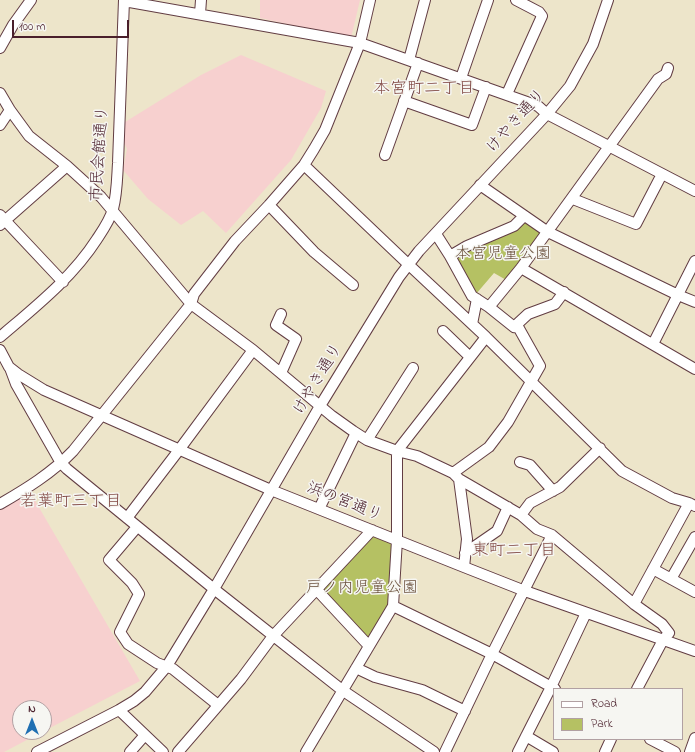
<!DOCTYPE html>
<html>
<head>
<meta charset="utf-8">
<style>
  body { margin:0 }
  #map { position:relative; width:695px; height:752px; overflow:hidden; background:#ede5ca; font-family:"Indie Flower",sans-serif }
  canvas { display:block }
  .legend { position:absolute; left:553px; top:688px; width:130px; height:52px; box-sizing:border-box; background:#f6f6f2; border:1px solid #b1a0a2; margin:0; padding:5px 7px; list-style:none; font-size:12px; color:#4a1f2b }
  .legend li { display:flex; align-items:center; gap:8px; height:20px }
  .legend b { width:20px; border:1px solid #b1a0a2 }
  .north { position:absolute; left:12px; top:700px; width:40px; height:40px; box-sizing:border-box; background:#f6f6f2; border:1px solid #b1a0a2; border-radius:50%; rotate:0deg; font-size:11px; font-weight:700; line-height:16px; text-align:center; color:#4a1f2b }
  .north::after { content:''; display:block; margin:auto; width:14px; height:18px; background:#1f6fb2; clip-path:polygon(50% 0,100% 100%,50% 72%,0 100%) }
  .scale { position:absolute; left:12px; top:20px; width:117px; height:18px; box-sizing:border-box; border:2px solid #4a1f2b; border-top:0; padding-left:5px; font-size:12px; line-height:14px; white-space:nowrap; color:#4a1f2b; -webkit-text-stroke:3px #f6f6f2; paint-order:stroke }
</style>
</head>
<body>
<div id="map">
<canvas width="695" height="752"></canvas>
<ul class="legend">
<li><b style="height:5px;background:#fff"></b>Road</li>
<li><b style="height:11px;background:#b5c163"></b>Park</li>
</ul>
<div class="north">N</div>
<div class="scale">100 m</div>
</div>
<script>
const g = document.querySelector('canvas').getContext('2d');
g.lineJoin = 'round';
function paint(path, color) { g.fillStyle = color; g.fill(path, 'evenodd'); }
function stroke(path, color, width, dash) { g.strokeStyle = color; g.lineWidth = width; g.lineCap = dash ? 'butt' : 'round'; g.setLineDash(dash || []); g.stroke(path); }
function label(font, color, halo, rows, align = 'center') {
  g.font = font + ' "Indie Flower","Klee One",sans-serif'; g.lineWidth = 3; g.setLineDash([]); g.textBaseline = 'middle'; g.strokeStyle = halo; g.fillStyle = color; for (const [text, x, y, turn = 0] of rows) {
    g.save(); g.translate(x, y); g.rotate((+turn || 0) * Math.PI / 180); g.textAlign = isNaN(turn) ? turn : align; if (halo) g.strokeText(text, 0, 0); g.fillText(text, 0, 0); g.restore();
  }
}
const built = new Path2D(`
  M260,0H360L351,38L260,18Z
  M241,55L326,91L321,108L291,160L226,233L203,211L181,225L148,199L123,170L127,149L117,127L201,75Z
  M30,492L140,681L44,731V708H20V732H42L4,752H0V509Z`);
const green = new Path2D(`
  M524,220L543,232L508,281L494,273L476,294L453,258Z
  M372,534L397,540L393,606L371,643L316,589Z`);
const minor = new Path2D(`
  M124,1L360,43L538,106L547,114L695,191
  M200,14L201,0
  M0,48L13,25L31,0
  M409,60L425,0
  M461,78L488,0
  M0,93L10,110L29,136L67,166L101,197L191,304L253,350L332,416L353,431L367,440L397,451L417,456L453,473L459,479L521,515L537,529L552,535L634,604L662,624L669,633L663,640L637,689
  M507,94L542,16L539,12L516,0
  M404,101L472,125L486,87
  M0,125L10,110
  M385,155L418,63
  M304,165L409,265L486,337L622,471L672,498L689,503L695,506
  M480,185L548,232L678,295L695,302
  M573,199L636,224L662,174
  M269,205L314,252L353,285
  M0,215L63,282
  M0,225L67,166
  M436,234L450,256L472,296L489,307L521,268L658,79L666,74L668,68
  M450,256L467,246L514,226L524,216
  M521,268L695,369
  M489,307L514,327L528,314L555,304L564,292
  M281,314L276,325L296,339L281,373
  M472,324L477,299
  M443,331L470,357
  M0,337C35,307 72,278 97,239C103,230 110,220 113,209C117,194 117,179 118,163L124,0
  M653,344L695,261
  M0,350L9,367L18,374L44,390L271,490L464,567L525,591L695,651
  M10,368L16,384L61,463L67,469L214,589L342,690L434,752
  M367,440L413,368
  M520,462L530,465L553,491
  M453,473L489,447L508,422L540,366L517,325
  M459,479L467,539L464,567
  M0,504C26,489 52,473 73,451L191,304L194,294L235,241L269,205L304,165L314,149L325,130L360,43L370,0
  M319,509L356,433
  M521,515L530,503L560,487L600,448
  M127,518L179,450L253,350
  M137,527L109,560L132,583L139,594L120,632L128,644L157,663L173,669L218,705
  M465,553L497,531L508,507
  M653,569L695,592
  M671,579L695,537
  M316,589L369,646
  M634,604L689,503
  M393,606L492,654L555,689
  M356,668L375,677L422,690L465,711
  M119,710L163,752
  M526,736L553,752
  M650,739L675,752
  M37,752L119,710L134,701L145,692L167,666L214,589L320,406L399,277L419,251L547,114L570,86L593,44L608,0
  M130,752L145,735
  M178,752L241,679L273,636L372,530
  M306,752L393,606L397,540V451L486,337
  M445,752L492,654L552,535
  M518,752L551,687L586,613
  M605,752L611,739
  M690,752L695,738`);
const streetNames = [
  ["けやき通り",517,122,-48],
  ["市民会館通り",101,154,-86],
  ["けやき通り",319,380,-59],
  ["浜の宮通り",344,503,22]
];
const parkNames = [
  ["本宮児童公園",503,255],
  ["戸ノ内児童公園",362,589]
];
const neighbourhoodNames = [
  ["本宮町二丁目",424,90],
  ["若葉町三丁目",71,503],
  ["東町二丁目",514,552]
];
paint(built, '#f7d0cf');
paint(green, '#b5c163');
stroke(minor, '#623d43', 12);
stroke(minor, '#fff', 10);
label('16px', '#4a1f2b', '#f6f6f2', streetNames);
label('16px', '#6a503c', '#f6f6f2', parkNames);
label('17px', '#824a45', '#f6f6f2', neighbourhoodNames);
</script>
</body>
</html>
